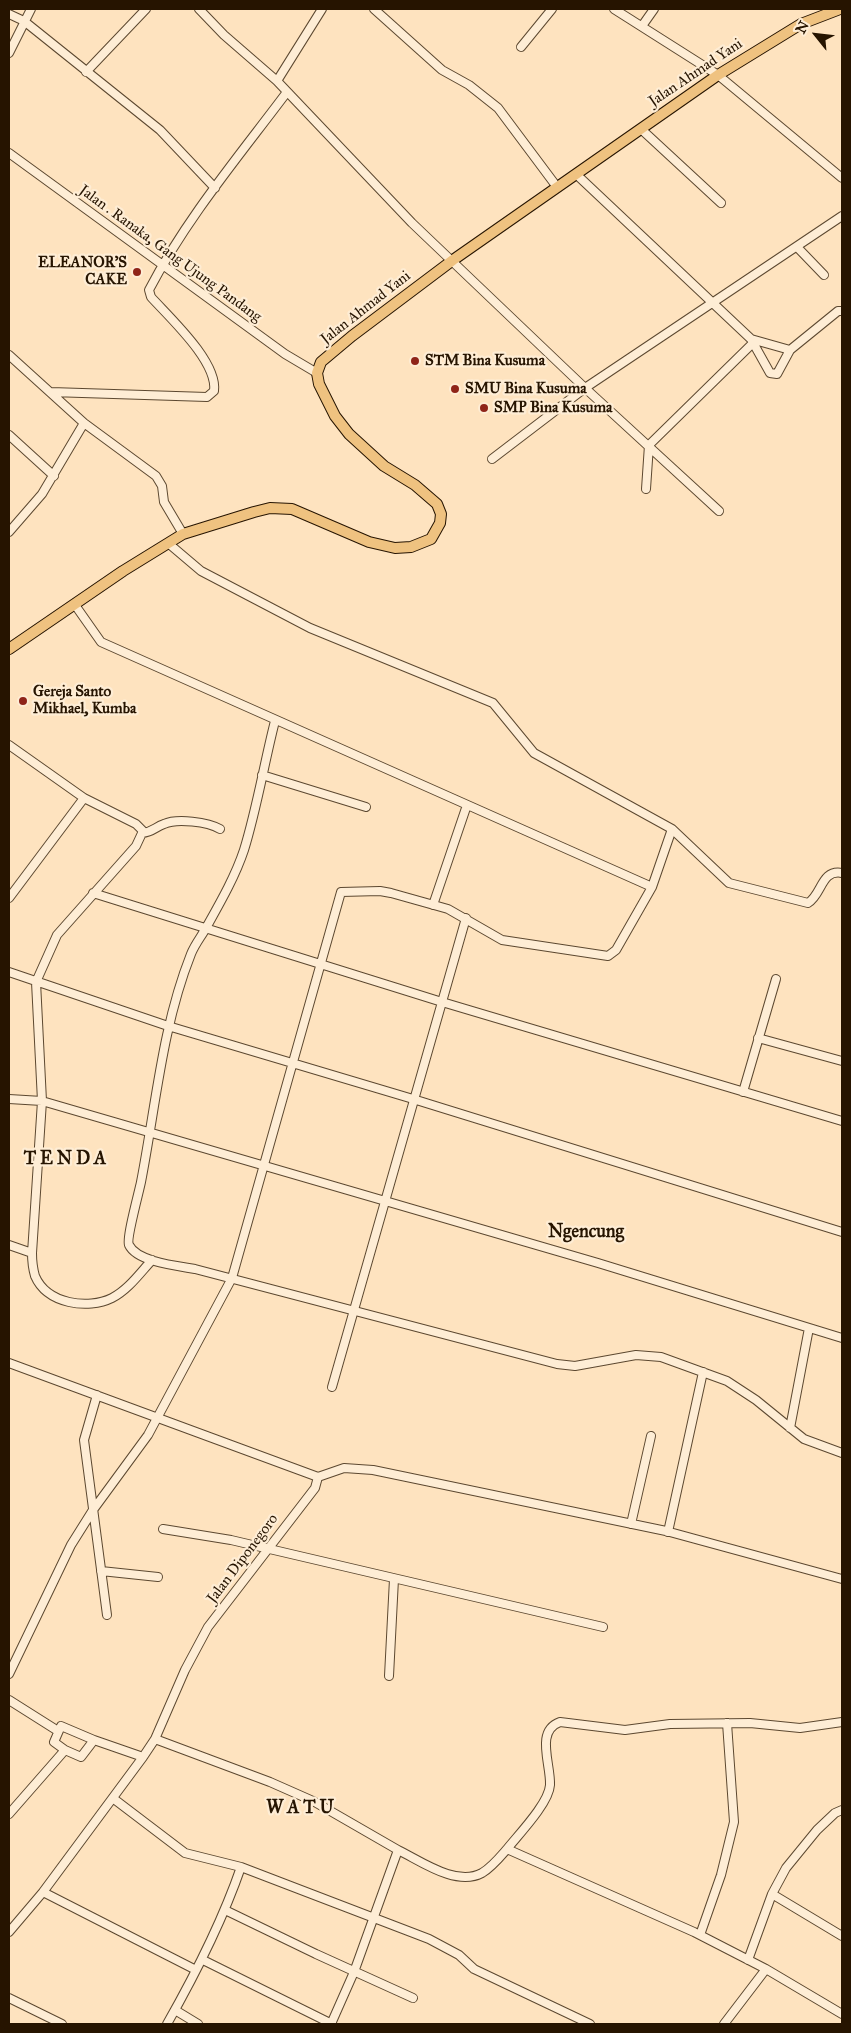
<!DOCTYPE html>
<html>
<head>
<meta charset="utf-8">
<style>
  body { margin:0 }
  #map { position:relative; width:851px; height:2033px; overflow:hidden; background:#fee3bf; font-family:"IM FELL Great Primer",serif }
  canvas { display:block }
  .frame { position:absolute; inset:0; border:10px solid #261400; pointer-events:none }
  .north { position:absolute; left:791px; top:10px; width:50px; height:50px; -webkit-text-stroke:4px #feedd5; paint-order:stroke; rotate:299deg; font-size:14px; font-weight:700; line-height:20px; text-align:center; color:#261400 }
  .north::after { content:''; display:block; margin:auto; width:18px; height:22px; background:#261400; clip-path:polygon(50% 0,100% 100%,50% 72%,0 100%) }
</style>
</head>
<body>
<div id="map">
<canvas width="851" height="2033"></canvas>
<div class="frame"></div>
<div class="north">N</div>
</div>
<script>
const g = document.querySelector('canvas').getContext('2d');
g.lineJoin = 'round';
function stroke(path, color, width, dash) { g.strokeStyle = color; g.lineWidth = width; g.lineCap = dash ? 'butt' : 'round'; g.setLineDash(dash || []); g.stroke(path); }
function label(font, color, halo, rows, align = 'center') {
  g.font = font + ' "IM FELL Great Primer",serif'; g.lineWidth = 4.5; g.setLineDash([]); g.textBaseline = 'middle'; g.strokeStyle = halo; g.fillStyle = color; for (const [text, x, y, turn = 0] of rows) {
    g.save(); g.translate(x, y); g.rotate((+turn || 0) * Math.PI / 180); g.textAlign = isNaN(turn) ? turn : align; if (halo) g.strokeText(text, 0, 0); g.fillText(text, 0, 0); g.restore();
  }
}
const minor = new Path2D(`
  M199,9L224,35L277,81L412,223L585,388L719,511
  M374,9L442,70L469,85L498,108L557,187
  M614,9L718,75L842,178
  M9,14L24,21L160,130L215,188
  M642,26L654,9
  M521,47L552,9
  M9,53L31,9
  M86,72L146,9
  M277,81L322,9
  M641,129L721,203
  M9,153L285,354L317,373
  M577,175L751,339L790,350L777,374L770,373L751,339
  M797,247L824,275
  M790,350L838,311H842
  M9,355L84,423L156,476L162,486L164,502L183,534
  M51,392L207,397L214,391C218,362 170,318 151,297L149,290C186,219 239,156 287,92
  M9,435L54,476
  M492,459L585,388L842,216
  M646,489L649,445L753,343
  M9,532L42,494L84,423
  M168,543L201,571L310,628L493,703L534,753L672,829L729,883L808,903C822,895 821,869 842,873
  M75,605L101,642L652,887
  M275,721C264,764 257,808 244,850C235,877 220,903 206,928C201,937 195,944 191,954C162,1027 156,1105 141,1182C139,1192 126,1239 129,1245C137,1262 178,1266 195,1269L557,1364L575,1366L636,1355L661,1357L727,1381L756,1400L804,1439L842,1453
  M9,745L84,798L136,824L143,831L136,846L57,935L36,982L42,1101L598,1263L842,1338
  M262,775L366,807
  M142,833C153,832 155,827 164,824C177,818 208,822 220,829
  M93,893L442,1002L842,1121
  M9,898L84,798
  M433,905L467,805
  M9,972L168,1026L413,1099L842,1232
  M758,1038L842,1061
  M743,1092L776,979
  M9,1099L42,1101L32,1253C32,1260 33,1269 35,1276C47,1304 88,1310 112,1298C128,1290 140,1273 152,1260
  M9,1245L32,1253
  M9,1363L318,1477L315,1488L208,1627L185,1670L155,1739L143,1757L43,1892L9,1932
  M332,1387L466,918
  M97,1395L84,1440L107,1615
  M790,1428L809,1328
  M318,1477L344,1468L373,1470L666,1531L842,1579
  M631,1524L651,1436
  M163,1529L231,1540L603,1627
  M668,1532L703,1372
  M101,1571L158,1577
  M9,1674L71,1545L93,1510L148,1435L232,1278L341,892L380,891L391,893L448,909L502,940L608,956L616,950L652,887L672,829
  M389,1676L394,1579
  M9,1700L58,1731
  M155,1739L270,1782L313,1801L398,1850
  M65,1750L54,1742L61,1726L94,1740
  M114,1799L185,1853L241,1867C222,1922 196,1973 167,2024
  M9,1814L65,1750L81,1757L94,1740L143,1757
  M507,1849C519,1834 549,1803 550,1785C551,1764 535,1731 560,1722L625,1730L670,1724L750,1723L800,1728L842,1722
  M241,1867L429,1939L459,1955L474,1969L590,2024
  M43,1892L196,1970
  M772,1894L842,1936
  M225,1910L316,1954L413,1998
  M700,1935L721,1875L734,1822L727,1723
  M203,1960L332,2024
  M748,1960L772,1894L786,1868L817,1830L835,1813L842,1810
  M9,1998L62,2024
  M175,2010L198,2024
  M331,2024L354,1972L398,1850C421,1861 456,1887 482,1873C492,1867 500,1857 507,1849L694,1932L766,1969L842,2014
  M724,2024L766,1969`);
const highway = new Path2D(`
  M9,649L123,571L183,534L254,512L270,508L292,509L369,542L395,548L411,547L431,539L440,523L441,514L437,504L415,485L384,466L349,434L335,416L319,384L317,373L321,362L352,336L453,260L718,75L801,24L840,9`);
const markers = [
  [137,272,5,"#8f2418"],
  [415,361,5,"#8f2418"],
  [455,389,5,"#8f2418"],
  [484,408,5,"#8f2418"],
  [23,701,5,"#8f2418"]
];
const streetNames = [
  ["Jalan Ahmad Yani",696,73,-34],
  ["Jalan . Ranaka, Gang Ujung Pandang",170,254,36],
  ["Jalan Ahmad Yani",366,308,-38],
  ["Jalan Diponegoro",243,1559,-53]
];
const poiNames = [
  ["ELEANOR'S",127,263,"right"],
  ["CAKE",127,280,"right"],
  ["STM Bina Kusuma",425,361],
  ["SMU Bina Kusuma",465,389],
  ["SMP Bina Kusuma",494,408],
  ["Gereja Santo",33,692],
  ["Mikhael, Kumba",33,709]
];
const quarterNames = [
  ["T E N D A",65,1160],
  ["Ngencung",586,1233],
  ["W A T U",300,1809]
];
stroke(minor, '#5c4830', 10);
stroke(highway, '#261400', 12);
stroke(minor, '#feedd5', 8);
stroke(highway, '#efc280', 10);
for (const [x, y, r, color] of markers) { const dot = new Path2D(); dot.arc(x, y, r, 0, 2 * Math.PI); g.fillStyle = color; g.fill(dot); stroke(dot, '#feedd5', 2); }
label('15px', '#261400', '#feedd5', streetNames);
label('bold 15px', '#261400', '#feedd5', poiNames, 'left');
label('bold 18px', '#261400', '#feedd5', quarterNames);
</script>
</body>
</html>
